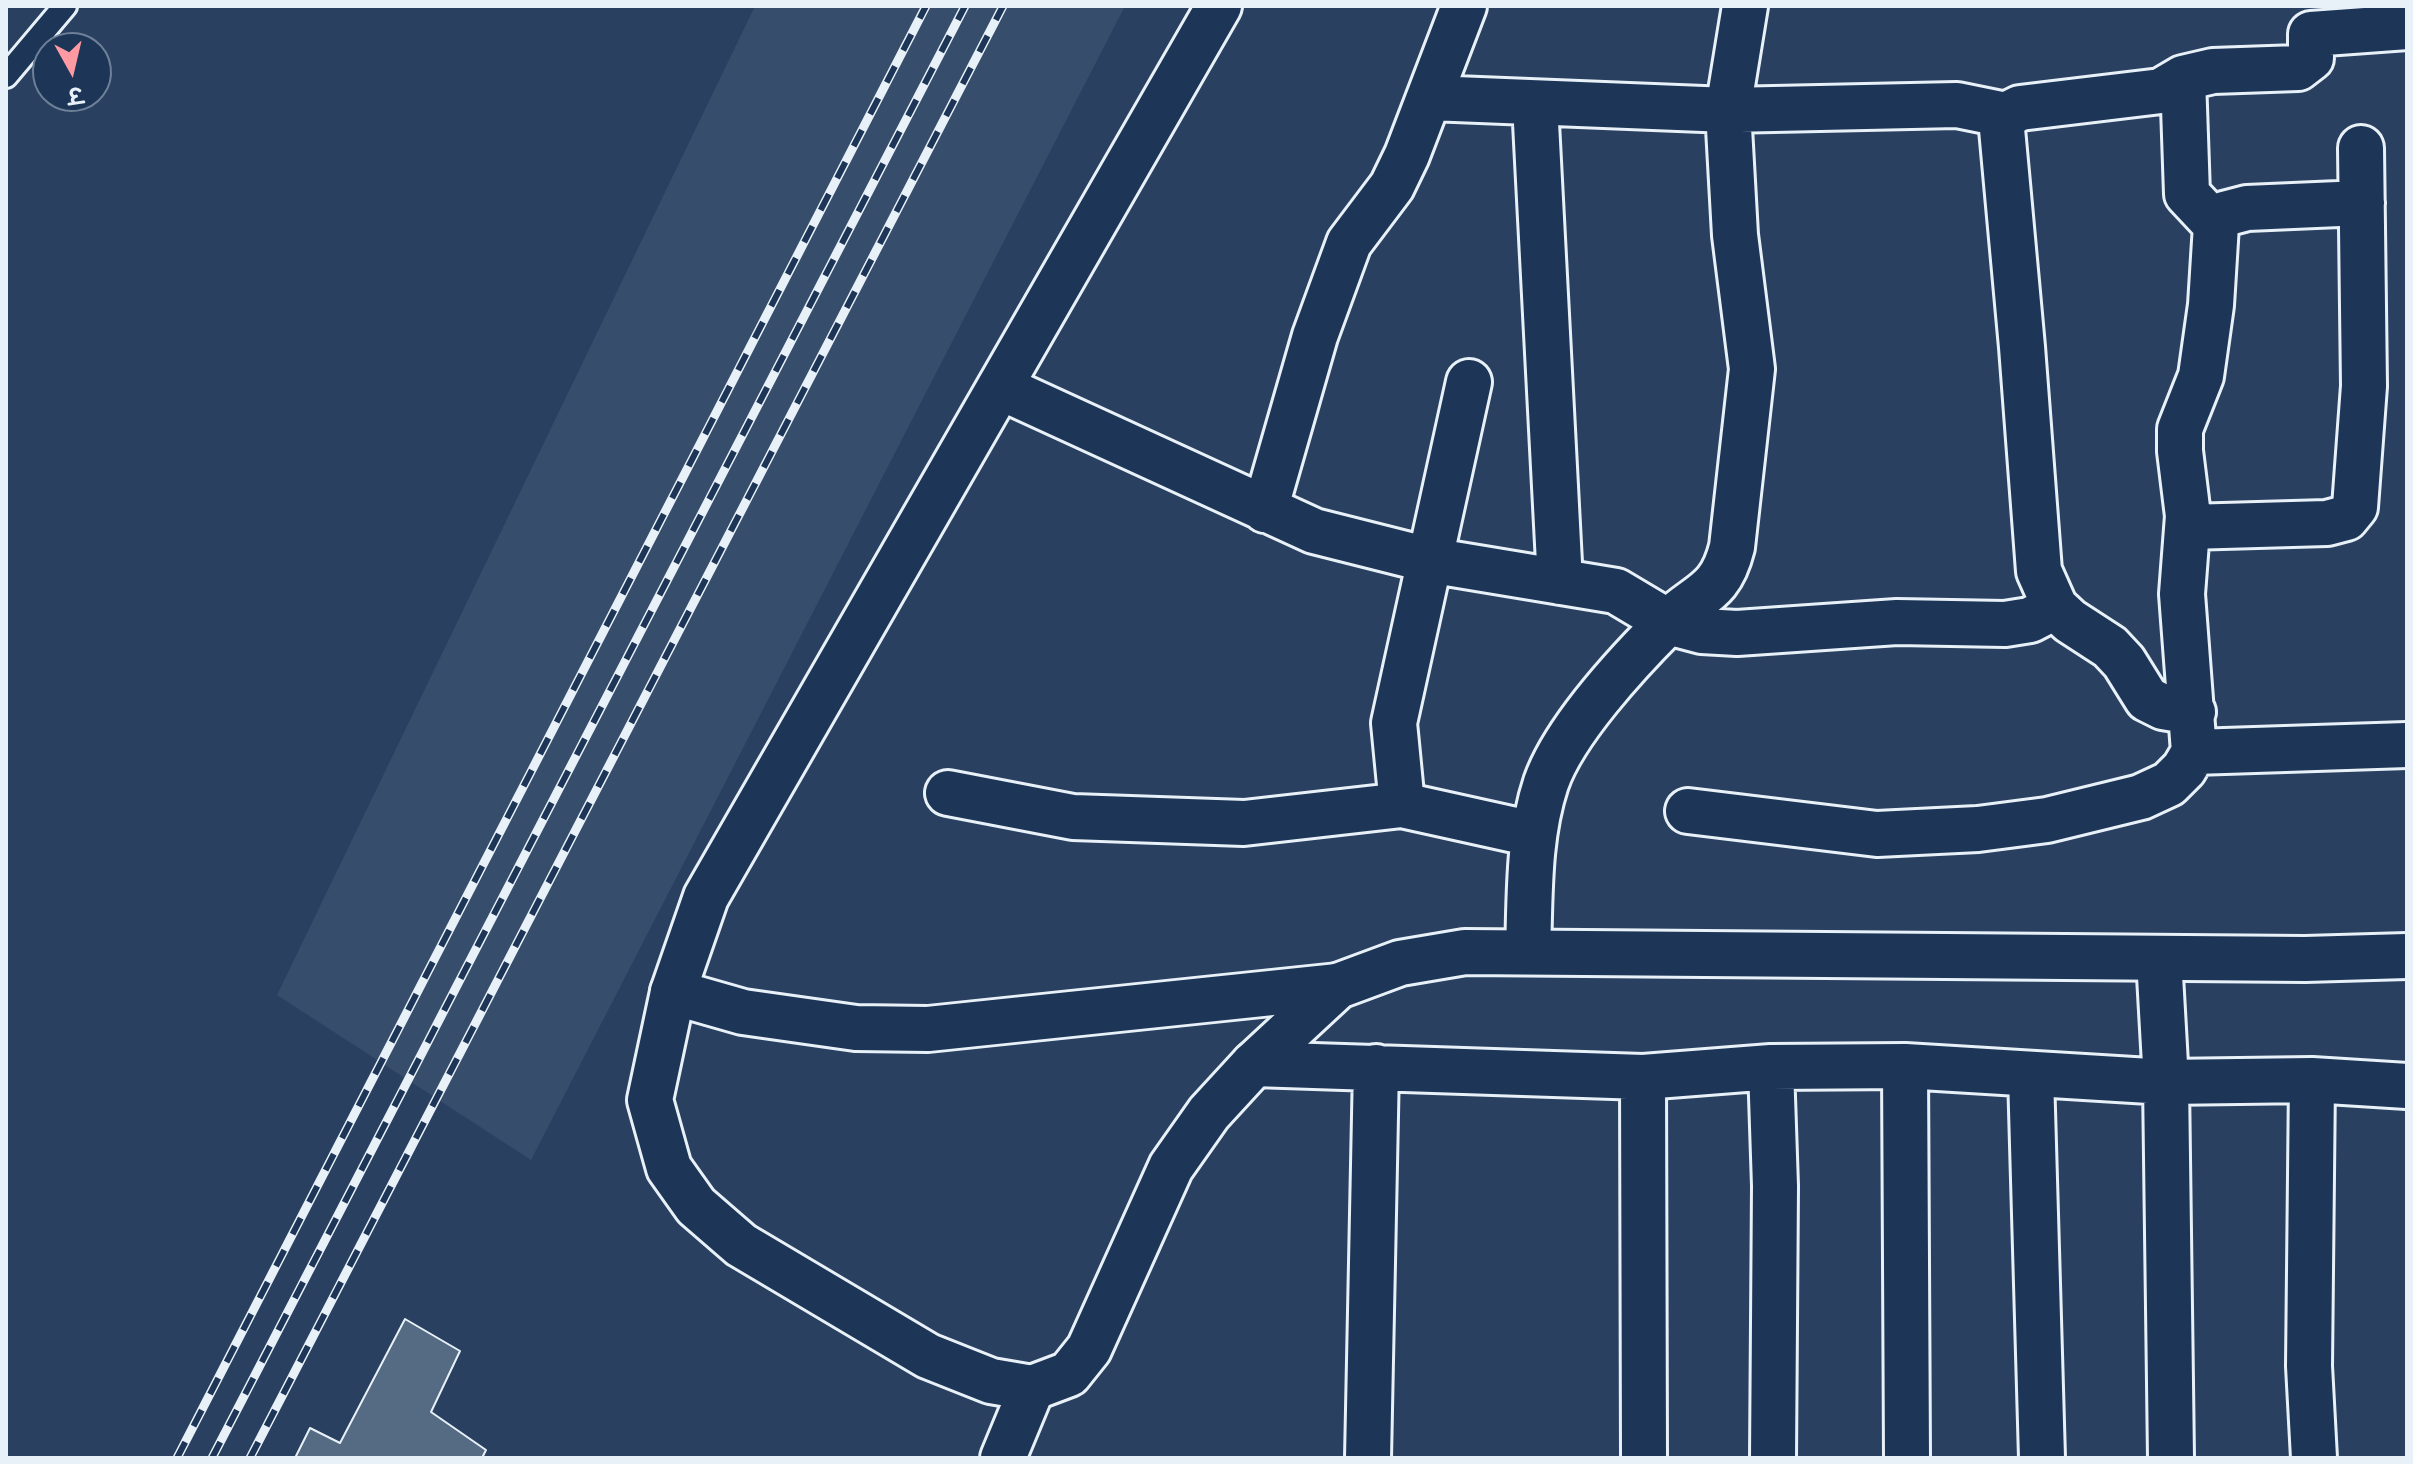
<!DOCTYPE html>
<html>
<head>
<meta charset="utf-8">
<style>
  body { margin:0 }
  #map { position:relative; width:2413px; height:1464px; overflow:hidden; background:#294061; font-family:"Architects Daughter","Playpen Sans Deva",sans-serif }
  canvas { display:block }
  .frame { position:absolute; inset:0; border:8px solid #e8f1f8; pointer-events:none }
  .north { position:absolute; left:32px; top:32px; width:80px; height:80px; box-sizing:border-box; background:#1d3557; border:2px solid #6e8097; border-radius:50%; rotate:172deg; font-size:22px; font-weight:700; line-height:32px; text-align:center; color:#e8f1f8 }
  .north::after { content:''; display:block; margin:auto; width:28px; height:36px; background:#ff9aa2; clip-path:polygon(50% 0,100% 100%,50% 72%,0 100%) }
</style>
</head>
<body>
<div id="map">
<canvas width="2413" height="1464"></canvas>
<div class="frame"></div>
<div class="north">उ</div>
</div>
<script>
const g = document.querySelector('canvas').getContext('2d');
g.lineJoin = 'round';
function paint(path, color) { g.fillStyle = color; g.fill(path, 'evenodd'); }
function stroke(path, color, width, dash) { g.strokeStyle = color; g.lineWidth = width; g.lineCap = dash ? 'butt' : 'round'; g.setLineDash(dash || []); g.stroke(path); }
const built = new Path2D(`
  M755,6H1125L531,1160L277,995Z`);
const building = new Path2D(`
  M405,1319L460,1351L431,1412L486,1450L482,1458H295L310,1428L340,1443Z`);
const service = new Path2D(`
  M6,76L65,6`);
const minor = new Path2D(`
  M2183,78L2187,194L2216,225
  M1430,98L1728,110L1957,105L2006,115
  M1536,123L1560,582
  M2362,203L2247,208L2224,214L2216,225L2211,305L2201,376L2180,429V451L2188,516L2182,594L2194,752L2407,745
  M1000,387L1314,531L1429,560L1616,591L1668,622L1702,631L1737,633L1897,622L2005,624L2030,620L2055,607
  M1265,510L1315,336L1349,243L1392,186L1407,155L1464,6
  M2188,527L2327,523L2346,518L2355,507L2364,386L2361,148
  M2193,712L2163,707L2147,699L2124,662L2110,647L2070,621L2055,607L2039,571L2022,347L2002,129L2006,115L2020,108L2161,91L2183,78L2213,71L2298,68L2311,58V34L2407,27
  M948,793L1073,817L1244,823L1402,805L1533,834
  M1402,805L1394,723L1469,382
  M1688,811L1877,834L1978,829L2047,820L2141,797L2169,784L2184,769L2194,752
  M1528,952C1530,896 1528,837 1546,783C1564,731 1628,662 1667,623C1699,592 1720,595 1732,547L1752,369L1735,235L1728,110L1745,6
  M2159,958L2166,1082L2171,1458
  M673,992L743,1012L856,1028L928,1029L1338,986
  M1254,1064L1643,1077L1771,1067L1905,1066L2166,1082L2312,1080L2407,1086
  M1905,1066L1907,1458
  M1771,1067L1775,1186L1773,1458
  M2031,1075L2042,1458
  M1643,1077L1644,1458
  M2312,1080L2309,1366L2314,1458
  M1368,1458L1376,1067`);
const tertiary = new Path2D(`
  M1219,6L706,897L673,992L650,1100L669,1168L696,1206L741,1245L928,1356L991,1381L1032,1388L1069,1374L1089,1349L1171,1167L1209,1113L1254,1064L1338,986L1400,963L1465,952L2305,959L2407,956
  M1003,1458L1032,1388`);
const rail = new Path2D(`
  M177,1458L926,6
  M212,1458L965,6
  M250,1458L1003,6`);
paint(built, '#364d6b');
paint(building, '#556a83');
stroke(building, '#e8f1f8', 2);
stroke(service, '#e8f1f8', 28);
stroke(minor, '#e8f1f8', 50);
stroke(tertiary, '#e8f1f8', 50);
stroke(service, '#1d3557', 22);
stroke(minor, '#1d3557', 44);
stroke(tertiary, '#1d3557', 44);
stroke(rail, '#e8f1f8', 9);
stroke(rail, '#1d3557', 6, [18]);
</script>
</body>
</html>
